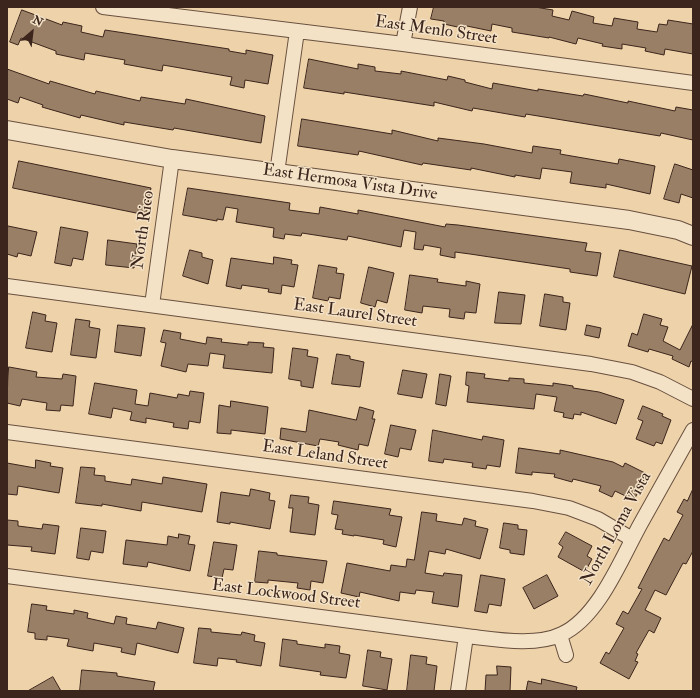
<!DOCTYPE html>
<html>
<head>
<meta charset="utf-8">
<style>
  body { margin:0 }
  #map { position:relative; width:700px; height:698px; overflow:hidden; background:#eed2a9; font-family:"IM FELL Double Pica",serif }
  canvas { display:block }
  .frame { position:absolute; inset:0; border:8px solid #3b251c; pointer-events:none }
  .north { position:absolute; left:12px; top:12px; width:40px; height:40px; -webkit-text-stroke:3px #f4e2c7; paint-order:stroke; rotate:28deg; font-size:11px; font-weight:700; line-height:16px; text-align:center; color:#3b251c }
  .north::after { content:''; display:block; margin:auto; width:14px; height:18px; background:#3b251c; clip-path:polygon(50% 0,100% 100%,50% 72%,0 100%) }
</style>
</head>
<body>
<div id="map">
<canvas width="700" height="698"></canvas>
<div class="frame"></div>
<div class="north">N</div>
</div>
<script>
const g = document.querySelector('canvas').getContext('2d');
g.lineJoin = 'round';
function paint(path, color) { g.fillStyle = color; g.fill(path, 'evenodd'); }
function stroke(path, color, width, dash) { g.strokeStyle = color; g.lineWidth = width; g.lineCap = dash ? 'butt' : 'round'; g.setLineDash(dash || []); g.stroke(path); }
function label(font, color, halo, rows, align = 'center') {
  g.font = font + ' "IM FELL Double Pica",serif'; g.lineWidth = 3; g.setLineDash([]); g.textBaseline = 'middle'; g.strokeStyle = halo; g.fillStyle = color; for (const [text, x, y, turn = 0] of rows) {
    g.save(); g.translate(x, y); g.rotate((+turn || 0) * Math.PI / 180); g.textAlign = isNaN(turn) ? turn : align; if (halo) g.strokeText(text, 0, 0); g.fillText(text, 0, 0); g.restore();
  }
}
const building = new Path2D(`
  M434,7H535L553,10L552,16L569,20L572,11L594,17L593,23L612,26L614,18L638,22L637,29L657,32L659,24L667,25L668,20L693,24V54L665,49L664,55L645,51L646,48L622,44V49L602,46L603,44L578,38L576,44L549,37V38L512,32V28L492,24L491,31L462,25V28L444,24V21L431,19Z
  M22,10L62,25L63,22L82,26L81,32L103,37L105,30L229,49V51L246,54V50L273,55L268,84L245,80L244,88L230,85L232,77L163,65L162,71L135,66L124,64L125,60L85,53L84,60L56,54V51L21,38L18,45L10,42Z
  M309,59L358,69V64L375,67V71L401,74V71L447,80L448,76L465,80V82L492,89L493,83L538,91V89L583,96L584,94L628,103V101L675,111L676,107L693,110V140L661,133L660,136L526,114L525,117L473,108L472,111L434,102V106L344,92V94L304,88Z
  M7,69L49,84L50,81L95,94L96,91L140,101L141,97L185,104L186,99L265,116L261,143L174,128L173,130L124,122V125L81,115L80,118L42,107L43,105L20,97L18,103L7,99Z
  M302,119L392,134V130L438,141V138L484,144L532,153L533,146L561,150L560,154L618,164L619,159L655,166L650,194L606,184V188L570,183L572,172L542,168L540,179L515,175V177L471,168V170L423,163L422,165L359,151L358,155L298,146Z
  M19,161L151,188L146,215L13,188Z
  M675,164L693,170V198L681,194L679,203L664,199Z
  M188,188L290,203L289,210L319,214L320,207L358,214V210L445,227L446,224L458,225L587,243L585,251L601,253L597,276L570,272V269L470,254L455,252V258L440,255L441,248L424,245L423,250L414,249L416,232L404,230L401,247L348,236L347,240L302,233L301,236L285,234L284,239L273,237L274,228L236,222L238,209L226,207L223,220L217,219V221L183,215Z
  M8,226L37,232L31,256L18,253L17,257L7,254Z
  M61,227L88,232L83,260L73,258L71,266L55,263Z
  M108,240L137,244L134,268L106,265Z
  M190,250L202,253V257L213,260L208,284L183,276Z
  M620,250L692,266L685,294L614,277Z
  M274,257L292,260L291,264L298,265L294,287L282,285L281,294L268,292L269,289L242,285L241,289L226,286L231,258L273,264Z
  M319,265L337,268L336,273L344,274L340,299L329,297L328,301L313,298Z
  M369,267L394,273L387,303L377,300L375,307L361,303Z
  M410,275L438,279L437,282L466,286V281L480,284L476,313L465,312L464,319L449,317L450,309L423,306L422,313L405,310Z
  M499,292L525,295L521,324L495,323Z
  M545,294L563,297V302L570,303L566,330L540,326Z
  M33,312L46,315L45,321L57,323L52,352L26,348Z
  M644,314L662,319L660,325L668,327L663,341L680,350L693,324V362L691,361L689,367L672,359L673,356L649,349L648,352L628,346L632,333L637,335Z
  M76,319L90,321L89,327L100,329L96,358L71,355Z
  M118,325L145,328L141,356L115,352Z
  M587,325L601,328L599,338L585,335Z
  M164,330L181,333L180,339L206,344L207,337L222,339L221,342L248,345V342L264,343L263,347L274,348L272,373L223,368L225,355L210,353L208,366L188,364L186,372L161,366L166,343L161,342Z
  M293,348L308,350L307,356L318,358L313,388L301,386V381L289,379Z
  M337,354L350,356V359L364,362L360,387L332,384Z
  M9,367L37,372L36,377L62,379L63,374L76,376L73,406L61,405L60,411L46,410L47,403L22,399L20,406L7,403Z
  M403,370L427,374L422,398L398,394Z
  M467,372L485,374L484,378L509,381V378L524,379V383L553,386V383L573,386V388L599,392L624,400L616,424L581,412V415L574,414L573,419L563,417L564,413L554,411L557,397L536,394L534,409L467,402L469,386L466,385Z
  M440,374L451,376L446,406L436,404Z
  M95,383L137,390L135,404L148,406L150,393L177,398L178,394L189,396L190,391L204,393L200,423L189,421L188,429L173,427L174,423L146,418V423L130,420L132,412L113,408L111,418L89,414Z
  M231,401L268,407L265,434L231,430V434L217,433L219,405L230,407Z
  M643,406L663,414L662,416L671,420L662,444L656,442L654,446L636,439L643,421L638,419Z
  M360,407L374,411L372,419H375L368,446L359,444L358,450L338,445L339,442L320,439L318,446L280,439L281,428L306,432L309,410L356,420Z
  M391,425L416,430L411,450L400,448L398,457L385,454Z
  M433,430L482,440L483,436L504,440L500,467L487,465L486,469L472,467L473,463L444,459L443,463L429,461Z
  M519,448L560,454V450L613,462L623,467L625,463L647,474L634,500L615,491L612,497L599,491L601,486L573,479L572,482L554,477L555,474L532,472V475L516,473Z
  M36,460L51,463L50,466L63,468L59,493L18,486L17,495L7,494V463L35,468Z
  M81,467L95,468L94,475L105,476V481L131,485L132,479L162,484L163,477L207,484L202,512L142,502L141,511L102,504V506L76,503Z
  M251,489L270,493L269,500L275,501L270,529L230,522V524L217,522L221,492L249,496Z
  M693,489V551L686,564L683,563L666,595L655,590L645,610L661,618L654,633L649,630L636,653L638,654L635,661L638,662L629,679L600,663L606,652L609,654L624,628L616,624L623,611L628,614L642,589L638,588L654,557L664,538L669,541L683,515L677,512L684,499L687,501Z
  M291,495L309,497L308,503L319,505L315,535L290,532L293,508H289Z
  M334,501L391,509L389,515L402,517L396,547L383,544L384,540L354,535V536L342,534L343,530L335,529L338,515L332,514Z
  M422,512L437,514L436,521L462,525L464,518L476,521L475,526L488,529L480,559L446,549L445,554L429,551L425,573L443,576L444,573L462,575L458,607L432,603L434,592L416,590L415,594L400,592L399,601L360,592L359,597L341,593L347,563L390,571L391,565L406,567L407,559L414,560Z
  M7,520L18,521V526L42,529L43,524L59,526L55,554L31,551L32,547L7,545Z
  M504,523L518,525V529L527,530L524,555L510,553V550L500,548Z
  M81,528L106,531L103,553L91,551L89,560L77,558Z
  M566,532L592,546L587,556L592,559L585,572L558,557L563,547L559,544Z
  M179,534L190,536L188,544L195,545L190,571L148,562L147,567L123,564L126,540L167,545L168,536L178,538Z
  M214,542L237,545L233,570L224,569L222,578L208,576Z
  M259,551L277,553V555L327,561L323,583L311,581L310,590L297,588L298,583L268,580V583L255,582Z
  M481,575L505,579L501,606L489,604L487,613L475,611Z
  M547,575L558,596L534,609L523,588Z
  M32,604L47,606L46,610L74,614V610L88,613L87,618L114,624L116,616L127,618L126,624L156,629L158,622L184,628L178,653L137,643L135,655L121,652L122,648L94,643L93,651L67,646L69,639L47,636V640L35,639V633L28,632Z
  M199,628L211,629V632L241,635L242,632L255,635L254,641L265,643L261,666L236,662L237,660L218,658L217,666L194,663Z
  M283,639L297,641V644L325,648V644L340,646L339,653L350,655L346,678L320,675L321,672L280,666Z
  M368,650L381,652L380,657L392,659L387,690L363,686Z
  M411,655L427,657L426,664L437,666L434,691H407Z
  M497,666L511,667L510,691H485L486,675H497Z
  M82,670L117,673V676L155,682L153,691H80Z
  M53,677L61,691H28Z
  M542,679L577,687L576,691H526L528,681L541,684Z`);
const minor = new Path2D(`
  M103,7L403,44L693,83
  M403,44L410,7
  M277,173L297,31
  M7,286L591,364L632,372L660,382L693,399
  M152,305L172,159
  M7,432L533,501L569,508L598,519L632,539
  M7,576L466,636C494,639 535,647 562,634C599,617 622,557 641,523C658,492 676,461 693,430
  M560,635L566,655
  M458,691L466,636`);
const tertiary = new Path2D(`
  M7,130L172,159L629,220L678,230L693,236`);
const streetNames = [
  ["East Menlo Street",436,31,8],
  ["East Hermosa Vista Drive",350,183,8],
  ["North Rico",144,230,-82],
  ["East Laurel Street",355,314,8],
  ["East Leland Street",325,456,8],
  ["North Loma Vista",617,529,-61],
  ["East Lockwood Street",286,595,7]
];
paint(building, '#987f65');
stroke(building, '#3b251c', 1);
stroke(minor, '#68503f', 16);
stroke(tertiary, '#68503f', 20);
stroke(minor, '#f4e2c7', 14);
stroke(tertiary, '#f4e2c7', 18);
label('17px', '#3b251c', '#f4e2c7', streetNames);
</script>
</body>
</html>
